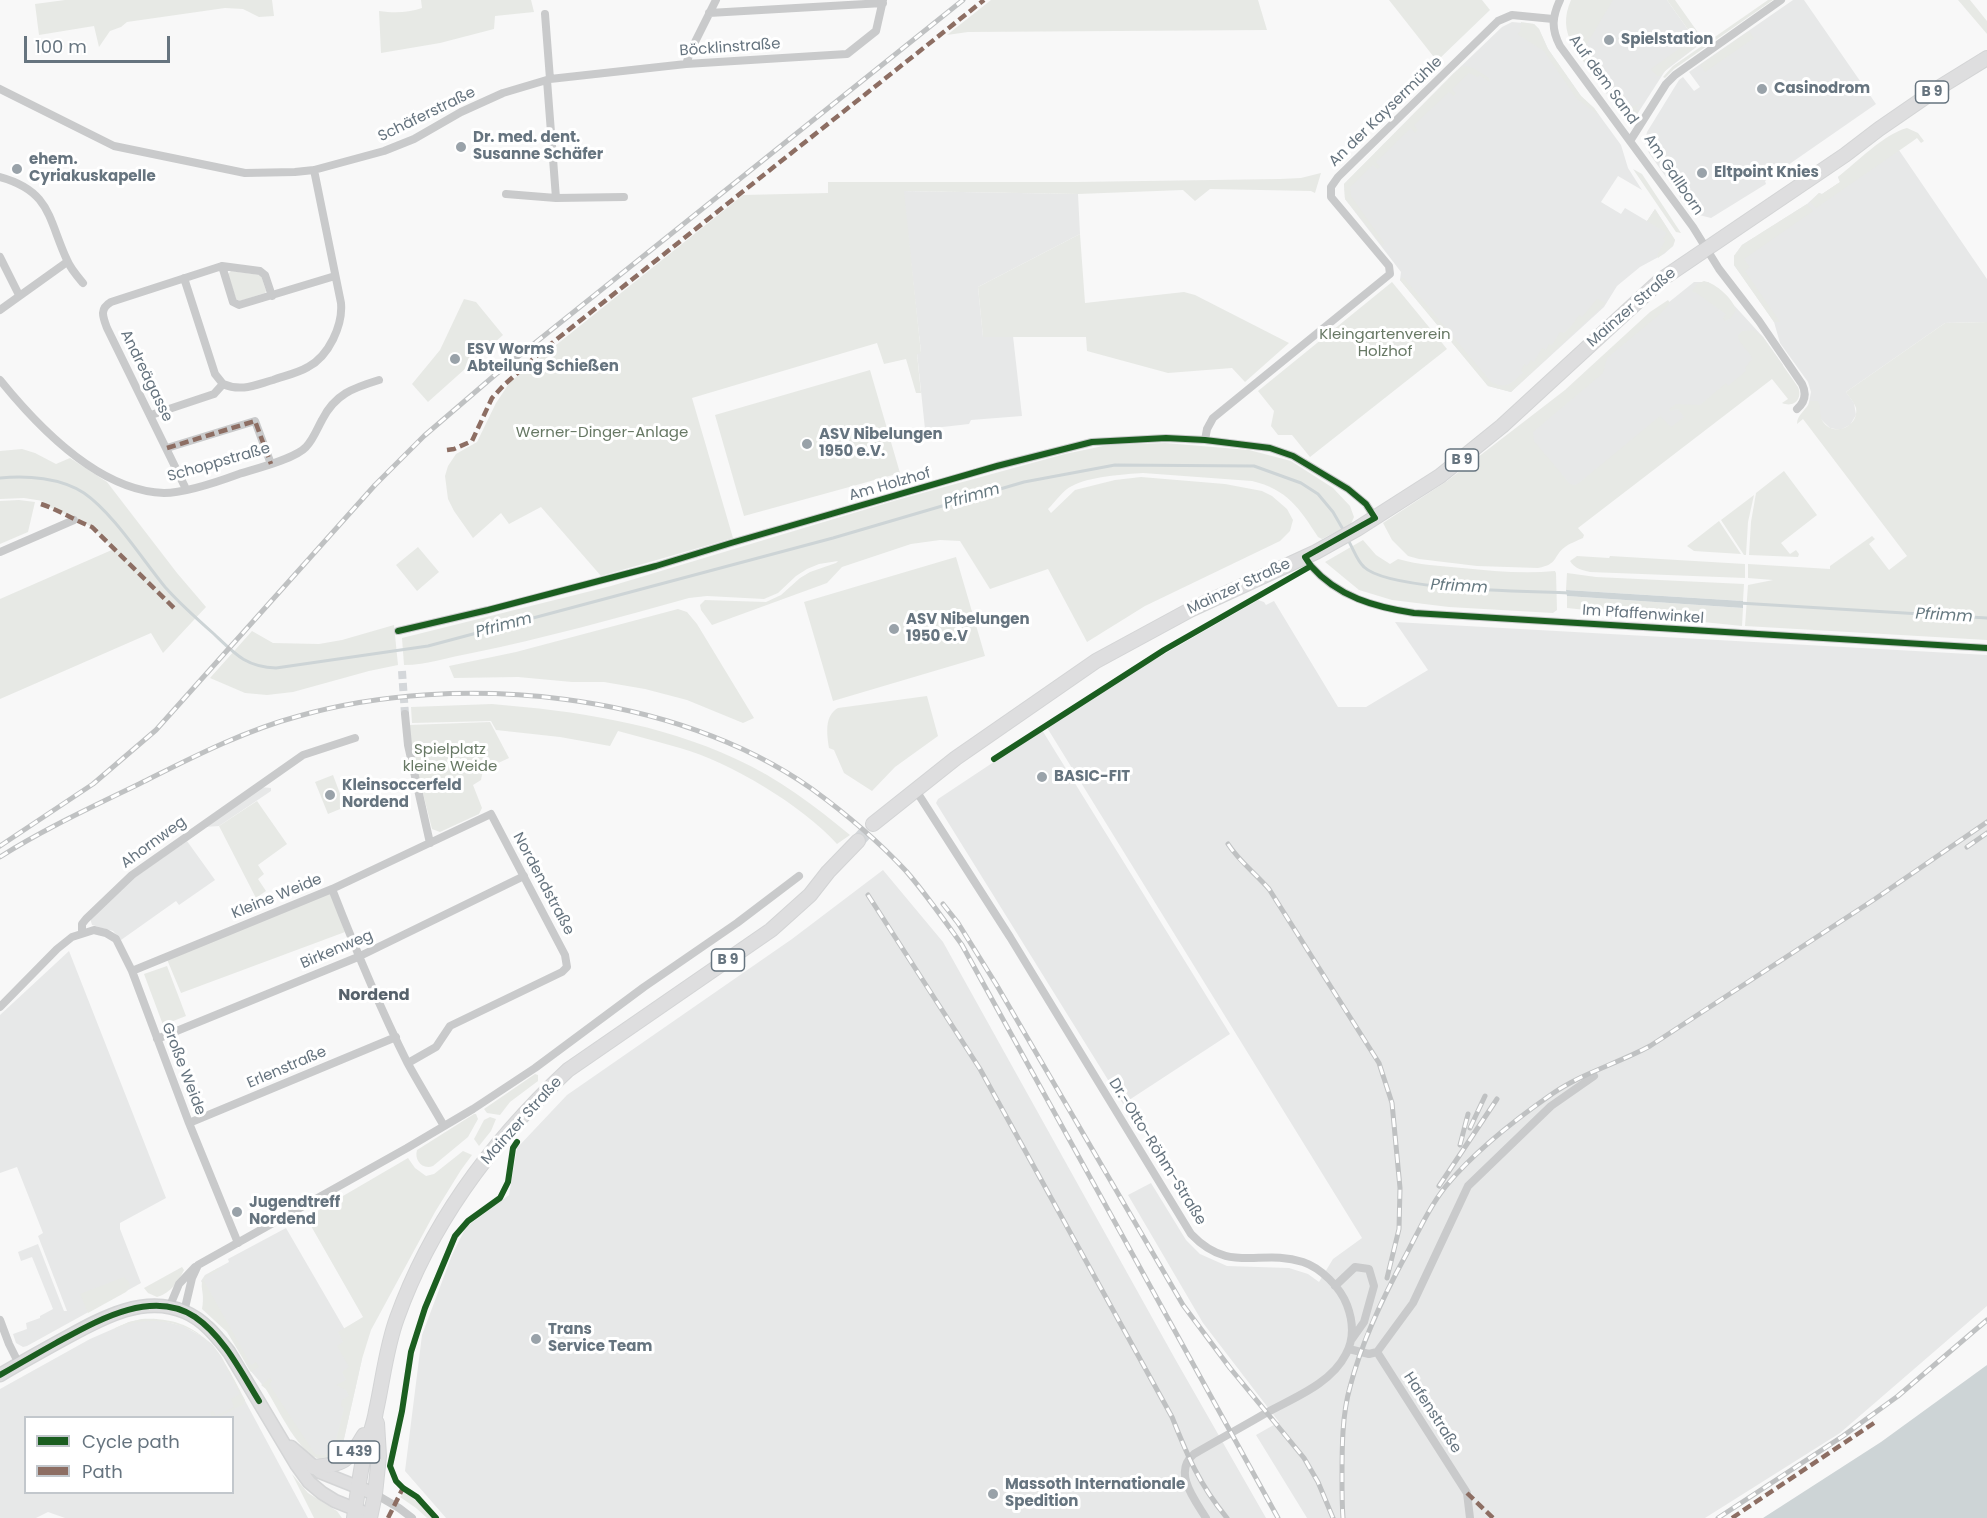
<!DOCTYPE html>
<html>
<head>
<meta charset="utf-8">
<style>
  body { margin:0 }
  #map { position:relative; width:1987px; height:1518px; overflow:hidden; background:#f8f8f8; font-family:Poppins,sans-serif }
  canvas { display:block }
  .legend { position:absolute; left:24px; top:1416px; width:210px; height:78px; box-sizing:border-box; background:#fff; border:2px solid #c2c7cc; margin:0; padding:8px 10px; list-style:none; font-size:18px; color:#66747f }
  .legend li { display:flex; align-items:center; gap:12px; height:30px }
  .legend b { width:30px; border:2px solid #c2c7cc }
  .scale { position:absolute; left:24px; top:36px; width:146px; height:27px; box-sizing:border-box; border:3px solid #66747f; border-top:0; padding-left:8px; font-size:18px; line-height:21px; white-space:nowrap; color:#66747f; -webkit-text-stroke:4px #fff; paint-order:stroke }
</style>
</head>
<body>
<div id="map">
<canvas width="1987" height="1518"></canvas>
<ul class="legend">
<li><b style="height:8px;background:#1b5e20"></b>Cycle path</li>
<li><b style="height:8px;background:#8d6e63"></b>Path</li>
</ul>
<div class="scale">100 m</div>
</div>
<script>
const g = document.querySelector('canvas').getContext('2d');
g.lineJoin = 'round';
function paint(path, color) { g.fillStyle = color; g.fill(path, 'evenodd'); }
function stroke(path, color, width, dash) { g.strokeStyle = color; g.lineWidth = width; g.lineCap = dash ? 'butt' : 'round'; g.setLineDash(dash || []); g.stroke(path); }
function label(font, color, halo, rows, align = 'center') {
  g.font = font + ' Poppins,sans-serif'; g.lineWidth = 6; g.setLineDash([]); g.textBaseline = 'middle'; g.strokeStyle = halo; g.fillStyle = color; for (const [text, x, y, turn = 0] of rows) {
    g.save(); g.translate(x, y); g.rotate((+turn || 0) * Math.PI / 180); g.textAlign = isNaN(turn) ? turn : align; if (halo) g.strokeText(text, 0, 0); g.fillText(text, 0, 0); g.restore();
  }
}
const built = new Path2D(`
  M1596,0H1667L1699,45L1665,71L1636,116L1627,123L1572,44Z
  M1793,0H1804L1876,104L1765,181L1766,184L1711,218L1699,215L1685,204L1649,153L1645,142L1647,132L1679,80L1683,77L1694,91L1700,87L1689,72Z
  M1512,22L1534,24L1539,29L1548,49L1581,96L1594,108L1621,145L1628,168L1642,190L1618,176L1601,202L1621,214L1625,208L1647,221L1655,209L1675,240L1673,246L1664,254L1640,267L1617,286L1604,307L1511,392L1488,386L1400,280L1401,272L1345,199L1344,184L1454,73L1502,27Z
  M1890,137L1987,279V322L1945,323L1846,392L1854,403L1856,415L1850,425L1840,430L1830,428L1808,407L1811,392L1808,382L1780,343L1774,322L1734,265V256L1742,245L1807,204L1819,193L1822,194L1840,182L1838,177Z
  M903,191L1078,194L1080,234L978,287L983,337L1013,336L1022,416L971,420L969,424L925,429L917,353L921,352Z
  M1694,282H1708L1721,291L1763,337L1783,365L1590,513L1517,435L1648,319Z
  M1258,600L1264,602L1266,605L1274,601L1338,707H1366L1428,670L1395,622L1987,655V1306L1840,1433L1705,1518H1307L1256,1435L1279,1422L1203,1323L1128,1195L1151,1183L1186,1240L1200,1254L1227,1266L1289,1268L1308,1274L1319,1282L1333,1259L1362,1238L1046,726L1126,676Z
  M1042,730L1230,1034L1123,1104L936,803L938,799Z
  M261,787L271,788V791L219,826L204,827Z
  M187,841L215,880L179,905L176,901L121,940L113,931L92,925L90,918L121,887Z
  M883,870L943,942L1174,1357L1266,1518H446L405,1471L422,1335L452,1255L466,1227L509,1195L517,1148L567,1095L792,939Z
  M69,951L166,1198L120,1223V1229L141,1283L27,1346L23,1347L16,1343L13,1334L27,1329L26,1323L40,1318V1316L53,1309L32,1257L21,1261L18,1252L38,1244L62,1306L64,1311H67L38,1236L43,1233L17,1167L0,1173V1015Z
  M286,1228L362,1359L341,1452L314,1457L306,1452L299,1442L266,1389L249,1369L201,1281L205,1275L229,1262L228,1259Z
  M142,1319H155L183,1326L203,1337L212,1344L221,1356L308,1518H65L48,1512L36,1518H0V1389L90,1339L129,1322ZM26,1418H232V1492H26Z`);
const green = new Path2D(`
  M65,0H272L274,16L259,17L243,9L225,8L127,22L121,27L110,31L99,47L94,26L39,35L35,4Z
  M421,0H531L534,12L495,16L494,29L440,43L381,53L379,11C394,13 407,13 422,8Z
  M991,0H1258L1267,30L968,32L947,35Z
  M1389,0H1482L1490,10L1437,61Z
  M1571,0H1613L1585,47L1622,100L1618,101L1622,111L1642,103L1635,108L1639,111L1633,119L1627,123L1620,112L1616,102L1613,103L1611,99L1615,96L1608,85L1603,88L1602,86L1603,84L1599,78L1597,79C1578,53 1556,34 1571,0Z
  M1667,0H1675L1704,41L1671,65L1660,76H1657L1651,69L1694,38Z
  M1768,0H1773L1674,69L1665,78L1663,77L1673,66Z
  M1958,0H1970L1987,21V34Z
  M1521,22L1534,24L1539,29L1548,49L1581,96L1594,108L1599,115L1577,99L1544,51L1517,34L1520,32Z
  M1749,31L1754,38L1705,72L1700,65Z
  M1467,66L1475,69L1489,78L1490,82L1479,75L1478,77L1469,73L1452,89L1456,94L1454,96L1449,92L1414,125L1418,130L1415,133L1411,128L1376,162L1380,167L1377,169L1373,165L1350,187L1351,196L1384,243L1383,246L1345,199L1344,184L1454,73L1461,67Z
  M1907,128L1918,133L1924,141L1921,143L1917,138L1913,141L1816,208L1810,202L1819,193L1822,194L1840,182L1838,177C1857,162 1884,134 1907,128Z
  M1633,169L1642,174L1681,233L1676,232Z
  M1321,173L1315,193L1311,191L1210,189L1195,201L1183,190L1078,194L904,191L921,353L917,354L921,393H916L906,359L884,364L877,343L692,398L733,538L601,576L541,507L509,524L501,513L473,538L454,511L448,499L445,476L448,466L456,454L477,442L496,403L510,382L743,195L828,193V182H1076L1280,179L1301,178Z
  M1807,204L1813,211L1744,259L1750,267L1745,271L1780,322H1774L1734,265V256L1742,245Z
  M1655,209L1675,240L1673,246L1658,258L1657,256L1665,241L1663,239L1667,233L1647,221Z
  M1080,234L1085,303L1184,292L1195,295L1289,343L1245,382L1232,368L1168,373L1087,351L1086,337H983L978,287Z
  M231,271L261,275L266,291L265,293L240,301L236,299L228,274Z
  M1403,277L1491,382C1506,390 1512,383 1523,373L1521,371L1524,364L1527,366L1531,360L1534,362L1542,348L1546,350L1549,344L1552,345L1560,332L1564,333L1572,325L1579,315L1582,317L1597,299L1606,303L1511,392L1488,386L1400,280Z
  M1704,281C1717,284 1732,298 1736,310L1731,318L1725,321L1723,318L1726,314L1695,292L1694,293L1692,291L1697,284Z
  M1392,282L1447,349L1310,457L1292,435H1278L1271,426L1274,411L1258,391Z
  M464,299L476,302L503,335L428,402L412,384L440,350Z
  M1668,300L1670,303L1660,314L1607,358L1603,373L1533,432L1534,441L1570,484L1575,485L1579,483L1660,416L1671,427L1684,417L1678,409L1670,411L1669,409L1676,404L1700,405L1726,383L1728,386L1746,371L1745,368L1752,359C1750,350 1738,345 1738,335L1742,331L1754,330L1763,337L1798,387C1803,399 1794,408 1782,403L1788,399L1772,379L1578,528L1584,535L1583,538C1577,541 1570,543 1565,547C1552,557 1559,564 1538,568L1477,566L1419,559L1408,556L1392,540L1383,523L1447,481L1565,390L1650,312Z
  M1987,322V640L1745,626L1748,585L1773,580L1748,578V564L1830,569V566L1872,536L1875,539L1869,544L1889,570L1907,556L1803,419L1797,424C1797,414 1807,410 1810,401H1818C1822,408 1818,417 1824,423C1835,437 1859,426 1856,408C1854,402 1849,397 1846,392L1945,323Z
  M870,370L900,473L744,516L715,415Z
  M1165,443L1249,450L1291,461L1333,488L1350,506L1354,517L1351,524L1322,539L1318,537C1300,509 1287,489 1252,481L1143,473C1125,474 1087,477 1072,486C1063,490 1055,502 1048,509L1051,513L1075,490L1115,480L1141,477L1225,484L1262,491L1272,496L1287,509L1293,520L1290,531L1280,541L1145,606L1087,642L1048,569L990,589L960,541L940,540L911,544L842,567L827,583L712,625L701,610L700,605L705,600L766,602L781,595L800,578L810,572L836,563L838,561L819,564L807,569L796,576L778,593L764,599L707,596L689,598C617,618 545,638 472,653C449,657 427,665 404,665L402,638L611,586L897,500L1065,454L1108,445Z
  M22,449L35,453L56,464L70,458L107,482L177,573L206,607L163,653L151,633L0,699V599L114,549L92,527L41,503L43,501L24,498L0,499V451Z
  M1784,471L1817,515L1781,543L1790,554L1796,550L1799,554L1798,557L1749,555L1751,522L1756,493Z
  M1754,495L1748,522L1746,555H1744L1721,520Z
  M19,500L35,502L28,532L0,544V501Z
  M1719,521L1741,554L1694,551L1687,546Z
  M1363,540L1376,555L1390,564L1398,559C1419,565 1440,566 1462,568C1492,571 1524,574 1555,571L1556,573L1557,610L1553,613L1449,607L1392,600L1359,590L1325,562Z
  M418,547L439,572L417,591L396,565Z
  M1577,556L1609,558L1610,556L1745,564V578L1590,572C1582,570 1575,569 1570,561Z
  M956,557L985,656L833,701L804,602Z
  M1567,573L1596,577L1744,584L1743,601L1566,590Z
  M1567,596L1743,608L1742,626L1567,608Z
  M678,609L687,612L697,624L754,718L743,723L687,700L645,689L604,682H572L518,677L454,678L449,666L516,652Z
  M394,625L398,665L369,671L293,692L267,695L245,693L210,678L252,631L273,643L319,644L342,640Z
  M927,696L938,736L895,767L872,791L844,773L834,750L829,748C827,734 824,716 838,708Z
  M492,704C576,711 659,723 736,759C778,778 815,806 850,835L837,844C803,806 730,762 680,748C660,742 639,737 618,731L610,746L560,737L496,730L491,721L412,723L411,707Z
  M490,722L509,758L483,770L481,780L473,785L482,808L479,814L440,832L432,829L410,742L409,725Z
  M333,775L345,807L328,814L315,782Z
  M257,801L287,844L258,865L264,874L258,879L266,891L256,898L219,826Z
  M330,892L345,932L181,993L166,957Z
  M167,966L186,1016L163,1025L144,974Z
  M535,1074L538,1075V1081L510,1102L500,1115L487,1113L484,1109Z
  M474,1114H476L478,1119L468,1137L433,1166C422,1170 414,1160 417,1150Z
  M490,1117L496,1119L491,1131L479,1146L474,1139L484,1120Z
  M463,1151L472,1155L461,1170L435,1212L371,1330L362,1359L341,1452C336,1456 331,1460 324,1460C300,1458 278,1408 266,1389L261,1385L270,1378L272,1381L269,1384L315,1454L325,1455L334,1448L344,1408L341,1406L342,1400L349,1396L346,1390L336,1385L346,1380L342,1372L349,1367L337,1346L343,1342L338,1332L363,1317L307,1219V1217L408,1158L415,1168L426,1176L434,1174Z
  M182,1267L184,1270C178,1282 171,1293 157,1297L148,1293L144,1288Z
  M218,1268L219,1270L206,1277L204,1281L251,1365L256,1362L259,1367L251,1372L227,1332L202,1309C207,1285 191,1283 218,1268Z
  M124,1277L129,1282L130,1287L126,1292L88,1313L80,1294Z
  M142,1319C202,1316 221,1353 245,1400L244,1404L219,1417H212L210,1413L213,1411L216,1416L234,1407L231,1399L240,1394C232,1379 225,1362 214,1349C191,1320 147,1314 115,1329V1328L129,1322Z
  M292,1474L308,1493L337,1511L342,1518H314Z
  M405,1492L420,1504L433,1518H427L416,1508L400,1497Z`);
const water = new Path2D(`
  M1566,590L1743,601V608L1567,596Z
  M1987,1365V1518H1763L1881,1442Z`);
const stream = new Path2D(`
  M0,478C27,475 61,478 84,493C113,513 142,559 165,587C180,604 197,619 214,634C235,654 246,667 276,668L428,646L833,538L1024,482L1115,465L1254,466L1301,483L1318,494L1333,512L1344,531
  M1348,540C1353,548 1357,561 1364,567C1389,591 1529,591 1568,593
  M1739,603L1987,618`);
const streetTunnel = new Path2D(`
  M402,671L405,714`);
const primaryTunnel = new Path2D(`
  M858,841L873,824`);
const street = new Path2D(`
  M1560,0C1552,17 1551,29 1560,46L1693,227L1719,269L1759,321L1802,384C1807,394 1805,402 1797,409
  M709,13L883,3
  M545,14L550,79
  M686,64L691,50L716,0
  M547,80L556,198
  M0,89L114,146L245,173L295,172L314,170L384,151L414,139L461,112L503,93L550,79L686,64L847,54L876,31L883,0
  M1630,141L1666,84L1675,75L1781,0
  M0,177C51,191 48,219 67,260C70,268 77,276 83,283
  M506,194L556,198L624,197
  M0,257L19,295
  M222,266L260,271L265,275L272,296
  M184,278L215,374L223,384
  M0,310L67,262
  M0,380C38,427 99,491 164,493C184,493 220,481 239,474C255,469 295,459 306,447C313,440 317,429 322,420C335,394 353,388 379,380
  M151,415L214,394L223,384C241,392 255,385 273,380C284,376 298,373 308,367C329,356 343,325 341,303L314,170
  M1205,440L1207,429L1213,418L1390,274L1389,266L1331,197V187L1338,177L1498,21L1512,15L1553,19
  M167,448L255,421L271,464
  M186,489L107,328C103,317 99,309 111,302L222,266L233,302L239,305L335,276
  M0,552L74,520
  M1311,566C1338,597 1375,607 1414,613L1987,648
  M398,631L488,610L656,566L731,543L997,466L1092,442L1166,438L1205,440L1270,448L1293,456L1348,489L1366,504L1375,518
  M405,714L408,745L430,843
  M915,789L1010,937L1191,1234C1230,1275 1260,1248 1303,1262C1321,1268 1340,1287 1347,1305C1353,1321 1354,1339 1346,1354C1331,1384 1293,1398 1266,1413C1242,1427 1218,1440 1194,1454C1172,1472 1195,1500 1206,1518
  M332,889C355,948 379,1006 407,1062C419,1084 432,1105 444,1126
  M82,933V924L86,919L132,875L303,755L355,738
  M132,971L332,889L491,814L565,955L567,967L562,972L450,1026L436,1047L408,1063
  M0,1007L57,949L72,937L94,930L106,933L116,939L132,971L189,1123L238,1243
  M157,1039L358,957L524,876
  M189,1123L396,1037
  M1335,1286L1355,1267L1369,1269L1374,1286L1364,1322L1352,1339
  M169,1308L179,1284L195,1267
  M184,1312L192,1278L198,1265L407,1148L473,1109L535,1068L644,987L737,923L799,876
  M0,1320L9,1344L19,1364
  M1349,1349L1369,1354L1377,1352L1467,1493L1470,1518
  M1377,1352L1413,1303L1468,1186L1551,1106L1594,1076
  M375,1494L399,1508L412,1518`);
const secondary = new Path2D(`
  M0,1375C20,1363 40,1352 60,1341C97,1321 142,1293 185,1312C204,1320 217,1337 229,1352L296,1464L309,1482L322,1493L335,1501L370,1515
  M291,1447L320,1472L375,1494`);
const primary = new Path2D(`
  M873,824L956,758L1096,661L1190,610L1316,552L1357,529L1440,476L1502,426L1662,279L1845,155L1879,129L1940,87L1987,58
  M313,1467C343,1465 349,1461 364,1435
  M354,1518C357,1497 360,1471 365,1451C368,1438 374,1425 376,1411C383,1380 386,1348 397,1318C431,1223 494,1139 568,1070L771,930L810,895L828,872L858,841
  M370,1518L375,1494L379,1456L377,1423`);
const rail = new Path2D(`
  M1228,844C1239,861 1255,873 1269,889L1379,1063L1392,1103L1400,1188L1399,1229L1387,1278
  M0,846L93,784L156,730L375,485L424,436L495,375L963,0
  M1967,847L1987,833
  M0,857C44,829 92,807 139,784C191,758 243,731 299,716C459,671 675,692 812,789C845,813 878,841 906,871C926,894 944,920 962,945L1278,1518
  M868,895L980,1069L1172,1417C1188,1457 1199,1484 1227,1518
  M943,904L958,923L996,984L1183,1305L1230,1368L1304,1458L1318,1482L1333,1518
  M1470,1128L1485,1096
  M1460,1145L1468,1114
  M1439,1186L1497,1099
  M1343,1518C1342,1505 1342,1491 1342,1477C1342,1448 1342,1415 1350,1387C1362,1340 1384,1295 1407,1253C1419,1230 1430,1206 1446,1186C1474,1152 1516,1119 1552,1094C1582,1073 1619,1063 1650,1046L1875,899L1987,822
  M1718,1518L1843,1436L1898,1396L1987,1320`);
const quiet = new Path2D(`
  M167,448L255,421L271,464
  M447,450L454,449L472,441L492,398L504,385L542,351L984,0
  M41,504C59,510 74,520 92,527L174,608
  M1467,1493L1493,1518
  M388,1518L403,1488
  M1732,1518L1874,1423`);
const cycleway = new Path2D(`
  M1311,566C1338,597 1375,607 1414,613L1987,648
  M398,631L488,610L656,566L731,543L997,466L1092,442L1166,438L1205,440L1270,448L1293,456L1348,489L1366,504L1375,518L1305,557L1311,566L1164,650L994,759
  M0,1375C19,1364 38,1353 56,1343C95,1322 151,1288 195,1317C224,1337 241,1372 259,1401
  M436,1518L417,1497L403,1488L396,1481L390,1466L402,1411L411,1352L425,1308L455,1236L468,1221L500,1198L508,1182L513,1148L517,1142`);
const markers = [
  [1609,40,6,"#99a2a9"],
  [1762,89,6,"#99a2a9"],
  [461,147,6,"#99a2a9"],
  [17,169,6,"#99a2a9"],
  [1702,173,6,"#99a2a9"],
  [455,359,6,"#99a2a9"],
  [807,444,6,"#99a2a9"],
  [894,629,6,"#99a2a9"],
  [1042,777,6,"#99a2a9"],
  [330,795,6,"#99a2a9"],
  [237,1212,6,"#99a2a9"],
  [536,1339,6,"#99a2a9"],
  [993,1494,6,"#99a2a9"]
];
const shields = [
  [1932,92,33],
  [1462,460,33],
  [728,960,33],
  [354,1452,51]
];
const shieldNames = [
  ["B 9",1932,92],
  ["B 9",1462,460],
  ["B 9",728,960],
  ["L 439",354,1452]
];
const poiNames = [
  ["Spielstation",1621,40],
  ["Casinodrom",1774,89],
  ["Dr. med. dent.",473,138],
  ["Susanne Schäfer",473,155],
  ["ehem.",29,160],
  ["Cyriakuskapelle",29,177],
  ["Eltpoint Knies",1714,173],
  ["ESV Worms",467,350],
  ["Abteilung Schießen",467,367],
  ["ASV Nibelungen",819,435],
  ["1950 e.V.",819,452],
  ["ASV Nibelungen",906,620],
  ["1950 e.V",906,637],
  ["BASIC-FIT",1054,777],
  ["Kleinsoccerfeld",342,786],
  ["Nordend",342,803],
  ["Jugendtreff",249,1203],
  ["Nordend",249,1220],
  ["Trans",548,1330],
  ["Service Team",548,1347],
  ["Massoth Internationale",1005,1485],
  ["Spedition",1005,1502]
];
const streetNames = [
  ["Böcklinstraße",730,48,-4],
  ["Auf dem Sand",1603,80,54],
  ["An der Kaysermühle",1386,112,-44],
  ["Schäferstraße",427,115,-26],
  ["Am Gallborn",1673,175,56],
  ["Mainzer Straße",1632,308,-41],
  ["Andreägasse",146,376,64],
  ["Schoppstraße",219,463,-16],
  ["Am Holzhof",890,485,-16],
  ["Mainzer Straße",1239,587,-25],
  ["Im Pfaffenwinkel",1643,615,4],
  ["Ahornweg",154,843,-36],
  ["Nordendstraße",543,884,62],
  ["Kleine Weide",277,897,-22],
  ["Birkenweg",337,950,-23],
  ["Erlenstraße",287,1068,-23],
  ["Große Weide",183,1069,69],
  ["Mainzer Straße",522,1121,-48],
  ["Dr.-Otto-Röhm-Straße",1157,1152,58],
  ["Hafenstraße",1432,1413,57]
];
const parkNames = [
  ["Kleingartenverein",1385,335],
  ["Holzhof",1385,352],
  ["Werner-Dinger-Anlage",602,433],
  ["Spielplatz",450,750],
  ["kleine Weide",450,767]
];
const waterNames = [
  ["Pfrimm",972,497,-16],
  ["Pfrimm",1459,587,3],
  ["Pfrimm",1944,616,3],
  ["Pfrimm",504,626,-15]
];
const neighbourhoodNames = [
  ["Nordend",374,996]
];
paint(built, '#e7e8e8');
paint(green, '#e7e9e5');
paint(water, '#cdd4d6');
stroke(stream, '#cdd4d6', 3);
stroke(streetTunnel, '#d4d7da', 8, [8, 4]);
stroke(primaryTunnel, '#d4d7da', 14, [14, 7]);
stroke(secondary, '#d4d5d6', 15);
stroke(primary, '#d3d4d5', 16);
stroke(street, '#c9cacb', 8);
stroke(secondary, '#dededf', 12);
stroke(primary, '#dededf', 14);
stroke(rail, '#bfc1c2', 5);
stroke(rail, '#fff', 3, [9]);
stroke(quiet, '#8d6e63', 4.5, [9, 4.5]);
stroke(cycleway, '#1b5e20', 6);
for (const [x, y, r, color] of markers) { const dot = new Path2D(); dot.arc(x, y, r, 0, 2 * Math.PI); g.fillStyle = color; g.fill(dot); stroke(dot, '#fff', 2); }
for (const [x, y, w] of shields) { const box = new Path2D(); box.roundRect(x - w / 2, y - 11, w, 22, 4.5); g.fillStyle = '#fff'; g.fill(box); stroke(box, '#66747f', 1.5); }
label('bold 14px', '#66747f', null, shieldNames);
label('bold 15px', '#66747f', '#fff', poiNames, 'left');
label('15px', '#66747f', '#fff', streetNames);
label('15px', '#677864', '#fff', parkNames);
label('italic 16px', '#667980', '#fff', waterNames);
label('bold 16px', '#57626b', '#fff', neighbourhoodNames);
</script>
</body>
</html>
